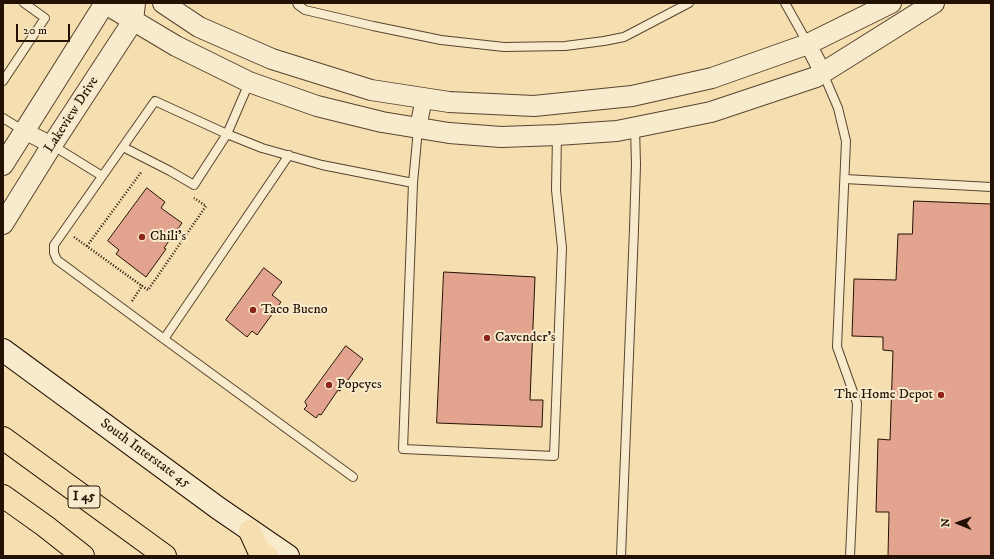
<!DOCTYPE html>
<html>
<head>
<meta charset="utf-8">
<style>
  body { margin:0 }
  #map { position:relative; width:994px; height:559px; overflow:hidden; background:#f5dfb0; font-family:"IM FELL DW Pica",serif }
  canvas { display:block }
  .frame { position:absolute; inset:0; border:4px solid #241103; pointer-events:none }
  .north { position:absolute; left:938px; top:503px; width:40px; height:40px; -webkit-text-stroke:3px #f8eacc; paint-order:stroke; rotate:271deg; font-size:11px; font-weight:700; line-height:16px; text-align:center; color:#241103 }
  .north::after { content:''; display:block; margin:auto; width:14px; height:18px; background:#241103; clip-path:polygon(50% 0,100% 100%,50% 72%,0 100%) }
  .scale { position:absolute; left:16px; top:24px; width:54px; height:18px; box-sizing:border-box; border:2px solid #241103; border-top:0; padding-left:5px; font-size:12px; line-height:14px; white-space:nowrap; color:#241103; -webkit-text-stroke:3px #f8eacc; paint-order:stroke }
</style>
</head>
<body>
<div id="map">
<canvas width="994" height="559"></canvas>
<div class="frame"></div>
<div class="north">N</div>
<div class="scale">20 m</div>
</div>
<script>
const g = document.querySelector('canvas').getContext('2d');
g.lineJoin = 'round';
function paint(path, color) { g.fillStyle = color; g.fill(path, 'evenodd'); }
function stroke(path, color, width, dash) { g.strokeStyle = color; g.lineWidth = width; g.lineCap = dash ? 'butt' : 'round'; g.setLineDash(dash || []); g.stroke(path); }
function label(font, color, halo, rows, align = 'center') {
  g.font = font + ' "IM FELL DW Pica",serif'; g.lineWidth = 4; g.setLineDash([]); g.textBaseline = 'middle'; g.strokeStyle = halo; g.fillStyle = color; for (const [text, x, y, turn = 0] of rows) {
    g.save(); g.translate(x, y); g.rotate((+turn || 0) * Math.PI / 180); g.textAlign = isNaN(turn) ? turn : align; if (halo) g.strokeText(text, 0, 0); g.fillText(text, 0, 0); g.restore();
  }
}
const building = new Path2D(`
  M147,188L165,202L161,208L182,223L164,248L166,249L146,277L116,254L119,250L108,241Z
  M914,201L991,204V556H888L889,512H876L878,439L890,440L893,351L883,350V337L852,336L854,279L896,280L898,234H912Z
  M264,268L282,282L272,295L281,302L257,335L252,331L247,337L226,320Z
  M444,272L535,277L530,400H543L542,427L437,423Z
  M346,346L363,359L340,391L338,390L321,415L319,414L316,418L304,409L307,406L305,402Z`);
const path = new Path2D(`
  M74,237L142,286
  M87,246L142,171
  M132,301L142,286L148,290L206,206L194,198`);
const service = new Path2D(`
  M297,3L298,5L305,10L373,26L441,40L504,47L565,46L604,41L624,37L689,3
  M785,3L808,44
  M823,73L838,108L846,141L837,347L857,403L850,556
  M3,81L45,18L24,3
  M3,118L24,131
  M418,129L413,183L403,449L554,456L562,248L556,190L557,135
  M52,145L102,176
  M123,147L170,171L194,185L227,134L249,83
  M289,155L164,339L353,477
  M845,179L991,187
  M164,339L57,260L54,253V245L155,101L227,134L262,148L322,165L413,183
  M621,556L634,229L636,165L635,127`);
const minor = new Path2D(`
  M808,44L823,73
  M418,128L424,98
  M24,131L52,145`);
const tertiary = new Path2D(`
  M104,3L176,46L249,82L317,106L382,122L449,133L501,137L557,135L617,131L711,112L816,77L934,3
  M163,3L199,27L272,59L371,90L449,102L534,106L632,96L712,78L808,44L891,3
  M3,165L105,3
  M3,224L52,145L133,21L135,3`);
const secondary = new Path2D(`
  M3,350L218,508L288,556`);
const motorway = new Path2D(`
  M3,438L165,556
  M3,496L45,526L83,556
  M250,531L259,551L267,556`);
const markers = [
  [142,237,4,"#8f2418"],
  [253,310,4,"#8f2418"],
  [487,338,4,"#8f2418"],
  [329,385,4,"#8f2418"],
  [941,395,4,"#8f2418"]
];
const shields = [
  [84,497,32]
];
const shieldNames = [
  ["I 45",84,497]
];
const streetNames = [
  ["Lakeview Drive",72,115,-57],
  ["South Interstate 45",145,454,36]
];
const poiNames = [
  ["Chili's",150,237],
  ["Taco Bueno",261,310],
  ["Cavender's",495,338],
  ["Popeyes",337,385],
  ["The Home Depot",933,395,"right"]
];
paint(building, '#e2a48e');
stroke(building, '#241103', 1);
stroke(service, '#58442e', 10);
stroke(minor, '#58442e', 18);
stroke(tertiary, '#58442e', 22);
stroke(secondary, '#241103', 24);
stroke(motorway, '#241103', 24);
stroke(path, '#241103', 2.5, [1, 2]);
stroke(service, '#f8eacc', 8);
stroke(minor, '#f8eacc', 16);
stroke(tertiary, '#f8eacc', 20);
stroke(secondary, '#f8eacc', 22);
stroke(motorway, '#f5dfb0', 22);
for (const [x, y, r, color] of markers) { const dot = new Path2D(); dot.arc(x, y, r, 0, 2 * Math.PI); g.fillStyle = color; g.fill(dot); stroke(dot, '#f8eacc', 1.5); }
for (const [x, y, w] of shields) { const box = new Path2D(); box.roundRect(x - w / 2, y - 11, w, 22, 3); g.fillStyle = '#f8eacc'; g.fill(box); stroke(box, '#241103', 1); }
label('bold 13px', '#241103', null, shieldNames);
label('14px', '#241103', '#f8eacc', streetNames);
label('14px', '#241103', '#f8eacc', poiNames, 'left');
</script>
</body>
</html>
